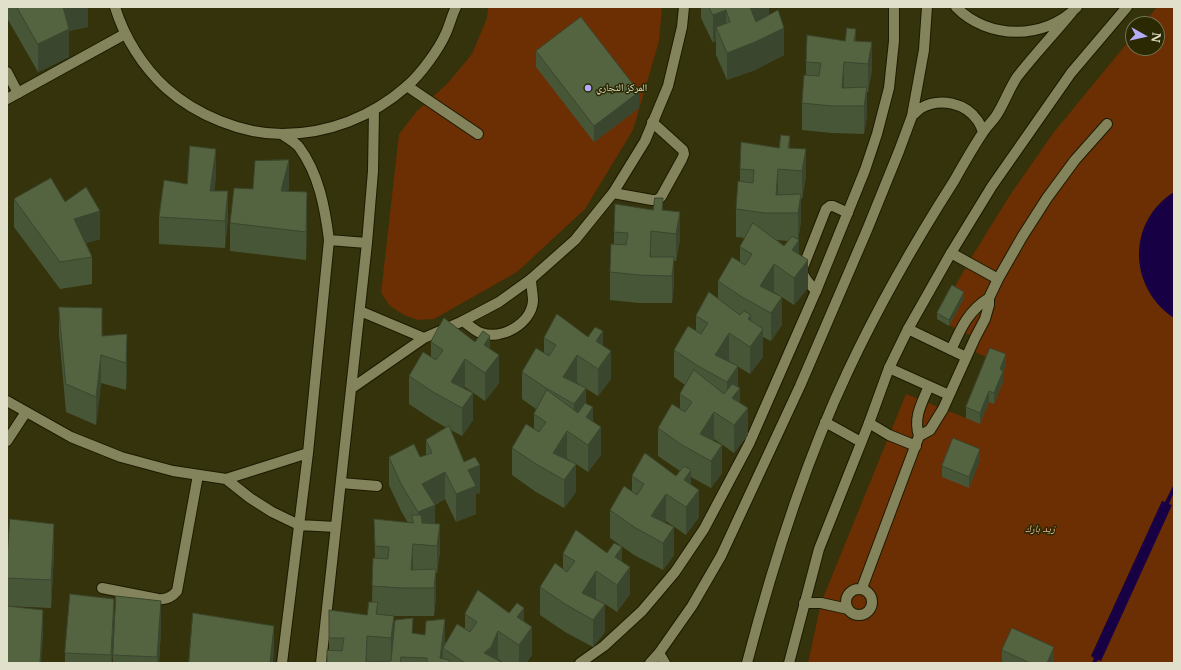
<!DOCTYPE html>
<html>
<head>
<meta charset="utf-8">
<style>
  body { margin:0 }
  #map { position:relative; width:1181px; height:670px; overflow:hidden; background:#34330c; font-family:"Libre Baskerville",serif }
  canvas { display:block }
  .frame { position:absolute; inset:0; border:8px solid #e0e0cb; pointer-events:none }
  .north { position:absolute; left:1125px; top:16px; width:40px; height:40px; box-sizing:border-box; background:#2a2902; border:1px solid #737252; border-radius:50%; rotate:98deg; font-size:11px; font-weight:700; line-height:16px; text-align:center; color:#e0e0cb }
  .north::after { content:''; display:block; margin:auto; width:14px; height:18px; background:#b4acf9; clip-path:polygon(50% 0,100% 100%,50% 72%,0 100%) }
</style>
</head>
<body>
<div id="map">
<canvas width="1181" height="670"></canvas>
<div class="frame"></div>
<div class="north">N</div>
</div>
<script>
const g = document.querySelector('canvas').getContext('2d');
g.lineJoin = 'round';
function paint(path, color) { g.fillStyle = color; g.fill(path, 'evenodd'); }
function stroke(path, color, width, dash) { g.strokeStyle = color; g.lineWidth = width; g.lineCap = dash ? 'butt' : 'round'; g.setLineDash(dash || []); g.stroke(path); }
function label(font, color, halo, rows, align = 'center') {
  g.font = font + ' "Libre Baskerville","Noto Naskh Arabic",serif'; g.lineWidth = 3; g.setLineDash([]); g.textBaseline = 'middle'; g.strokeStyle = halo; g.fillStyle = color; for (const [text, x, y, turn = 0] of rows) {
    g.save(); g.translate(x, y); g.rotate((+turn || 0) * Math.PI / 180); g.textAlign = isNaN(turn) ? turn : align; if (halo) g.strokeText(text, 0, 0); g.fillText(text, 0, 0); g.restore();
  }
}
const green = new Path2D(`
  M488,7H662L659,41L633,130L585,209L517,272L434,319L418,320L404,315L390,306L381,293L399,134L417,111L447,84L472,54L487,18Z
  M1157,7H1174V663H808L821,603L906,394L966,418L990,359L973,351L978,339L937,319L968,263L1010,195L1054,132L1133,36V48H1157V24H1143Z`);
const water = new Path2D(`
  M1174,192V318C1128,287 1127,222 1174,192Z
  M1174,484V492L1169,504L1172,505L1101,661L1098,660L1096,663H1092L1094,658L1091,656L1162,501L1165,502Z`);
const service = new Path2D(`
  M7,72L18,93
  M407,86L478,134
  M613,193L652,200H657L661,197L682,159L684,154L683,150L652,122
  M951,253L998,279
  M816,291C811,285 803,278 802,270L826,209L830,206H833L848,213
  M463,321C469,325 475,331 481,333C502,340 531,324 533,301C533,294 531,286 531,279
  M908,329L966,357
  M951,350C961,328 968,311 989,298
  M889,368L949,395
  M869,423L889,435L916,446
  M919,436L930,430L943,409L975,338L985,319L989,305V298L998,279L1022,237L1047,198L1075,160L1107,124
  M341,483L377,486
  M102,588L158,599C166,600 172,597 177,591L198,475
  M862,588L919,436C913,417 922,403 929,386
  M846 602a13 13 0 1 1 26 0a13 13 0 1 1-26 0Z
  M804,603H821L848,609`);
const minor = new Path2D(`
  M115,7C124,37 143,67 166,88C196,115 242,134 282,134C328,134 372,117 407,86C421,74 439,49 446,33C450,24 452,15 456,7
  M956,7C988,40 1045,40 1077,7
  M7,99L125,34
  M912,116C915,113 918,110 921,108C940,97 966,103 978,121C980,124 982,129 983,132
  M282,134C287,138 295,142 299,147C319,174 325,208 329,240L308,453L282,663
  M329,240L367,243
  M360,311L424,338
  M352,388L424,338L463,321L499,302L531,279L575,240L613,193L645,141L668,86L682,27L684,7
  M7,401L71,437L121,457L173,471L226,479L308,453
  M825,422L861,442
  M7,441L26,412
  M226,479L250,498L272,512L299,525L336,527
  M659,653L665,663
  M321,663L367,243L373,171L374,110
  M580,663L604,646L642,611L675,572L704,529L749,444L816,291L865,170L877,134L889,88L894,41V7
  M650,663L659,653L692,606L721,556L800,386L867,230L899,151L912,116L924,50L927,7
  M747,663C773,563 804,464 848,371C879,305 915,242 954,181C963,165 972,149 982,134C986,127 992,122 996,116C1004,104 1009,89 1017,77C1034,55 1054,34 1072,12`);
const tertiary = new Path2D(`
  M789,663L819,549L869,423L889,368L908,329L951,253L992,186L1071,73L1127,7`);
const wall = new Path2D(`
  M7,7H88V27L69,31V57L38,72L7,18Z
  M701,7H769V15L784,55L755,70L727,80L716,55V41L713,43L701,18Z
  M856,41L872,70L868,92H867V115L864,134L832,133L802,130V103L806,75V62Z
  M536,51L639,108L594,142L536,67Z
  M779,148H790L806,177L802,199H801V222L798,240L799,255L808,288L794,305L774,292L773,293L782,325L771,341L763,337V357L750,374L729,361V362L738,387L740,402L748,435L734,453L714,439L713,441L722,473L711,488L691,477V484L699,517L686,535L666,521L665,523L674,555L663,570L634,555L610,538V510L632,492V476H676L680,471L658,456V428L680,409V394L685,385L674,377V350L696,331V316L718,299V281L740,262V247L745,238L736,237V209L740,182V169ZM777,240L788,241L784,246Z
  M216,177L214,191L228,219L225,248L159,244V217L187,184Z
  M289,188L288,191L307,219L306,260L230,251V223L253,189Z
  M14,199L65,202L100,239L86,243L92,257V284L60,289L14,227Z
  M653,210H663L680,239L676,261H674V284L672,303H639L610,300V272L614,244V232Z
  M964,298L949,326L937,319V313Z
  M59,307L102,336L127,362L126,390L101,383L96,425L66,412L59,334Z
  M588,337L603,346L611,379L598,396L577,383L576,384L586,403L593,422L601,455L588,472L576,464V492L564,508L536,492L512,475V448L534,429V414L536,409L522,399V372L544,353V338ZM567,459L575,464L567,460Z
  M431,342H475L490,350L499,383L485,401L465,387L464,388L473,420L462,436L451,430L464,462L480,493L476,494V514L456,522L445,499L435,505V523L440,551L437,573H436V597L434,616H394V629L413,634L445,643L465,629V614L509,613L524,622L532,655L526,663H504L498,659V660L503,663H327L329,650V610L367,615L372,602L373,558H375L374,519L408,523L401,511L389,485V457H420L426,455V440L447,428L433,420L409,404V376L431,357Z
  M1006,365L1003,372V382L994,404L989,402L980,424L966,418V407Z
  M980,460L969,488L942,477V466Z
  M54,552L51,608L7,606V559Z
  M607,553L622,561L630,594L617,612L605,604V632L593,647L565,632L540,615V587L563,569V554ZM596,599L604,604L595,600Z
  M114,627L112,663H65V653Z
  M161,629L159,663H113V655Z
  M1002,650L1054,663H1002Z`);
const shadedWall = new Path2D(`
  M62,7H88V27L69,31V57L38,72V44Z
  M746,7H769V16L746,25Z
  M726,10V37L716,27V41L713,43V15Z
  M784,28V55L755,70L727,80V53Z
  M856,29V57L854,41Z
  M872,42V70L868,92V64Z
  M844,62V89L842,88Z
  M867,87V115L864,134V106Z
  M639,92V108L594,142V126Z
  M790,136V163L788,148Z
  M216,149V177L210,219V191Z
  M806,149V177L802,199V171Z
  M8,150V178H7V151Z
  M289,160V188L281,218V191Z
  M778,169V196L776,195Z
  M228,191V219L225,248V221Z
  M307,192V219L306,260V232Z
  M801,194V222L798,241V213Z
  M663,198V226L662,210Z
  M100,211V239L74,246V219Z
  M680,212V239L676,261V234Z
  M651,231V259L650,257Z
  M799,240V268L792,250Z
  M674,257V284L672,303V276Z
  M808,260V288L794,305V278Z
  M774,264V292L763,309L760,286Z
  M964,292V298L949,326V320Z
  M782,297V325L771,341V313Z
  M751,315V343L748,319Z
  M763,329V357L750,374V347Z
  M603,331V359L596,341Z
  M729,333V361L719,378L715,355Z
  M127,334V362L126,390V363Z
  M490,336V363L484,373V345Z
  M611,351V379L598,396V369Z
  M1006,354V365L1003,372V382L994,404V393L1000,369Z
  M101,355V383L96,425V397Z
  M499,355V383L485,401V373Z
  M577,355V383L567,400L563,377Z
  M465,359V387L454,404L451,382Z
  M738,366V390L740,388V416L727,410V382Z
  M586,388V416L574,432V404Z
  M989,391V402L980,424V413Z
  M473,393V420L462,436V408Z
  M593,407V435L586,417Z
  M748,408V435L734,453V425Z
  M714,412V439L703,456L700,434Z
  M601,427V455L588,472V445Z
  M567,431V459L557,476L553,453Z
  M722,445V473L711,488V461Z
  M980,449V460L969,488V477Z
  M576,464V492L564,508V480Z
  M480,465V493L476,494V514L456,522V494L468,470Z
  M691,470V498L684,480Z
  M445,472V499L432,506L435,505V532L418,540V512L422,484Z
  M699,490V517L686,535V507Z
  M666,494V521L655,538L651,516Z
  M54,524V552L51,608V580Z
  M440,524V551L437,573V546Z
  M674,527V555L663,570V543Z
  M413,544V572L411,570Z
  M622,547V575L615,584V557Z
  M630,567V594L617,612V585Z
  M436,569V597L434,616V588Z
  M596,571V599L585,615L582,593Z
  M114,599V627L112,663H111Z
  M161,601V629L159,663H157Z
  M605,604V632L593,647V620Z
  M524,608V635L517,645V617Z
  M43,610V638L41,663H40Z
  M394,616V643L391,663V638Z
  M445,619V647L443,648V663L440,658Z
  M274,626V653L273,663H270Z
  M532,627V655L526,663H519V645Z
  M498,631V659L496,663L484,653Z
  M367,636V663L366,662Z
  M1054,647V663H1047Z`);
const building = new Path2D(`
  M17,7H63L69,29L38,44Z
  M709,7H750L756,22L778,10L784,28L755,42L727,53L716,27L730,22L726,10L713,15Z
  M581,17L639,92L594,126L536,51Z
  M847,28L856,29L854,41L872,42L868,64L844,62L842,88L867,87L864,106H832L802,103L804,75L819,76L821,63L806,62L807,35L845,41Z
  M781,135L790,136L788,148L806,149L802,171L778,169L776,195L801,194L798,213H765L736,209L738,181L753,183L754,170L740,169L741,142L779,148Z
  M190,146L216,149L210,191H228L225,221L159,217L164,180L187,184Z
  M289,160L281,191L307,192L306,232L230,223L234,188L253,189L255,161Z
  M51,178L65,202L86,187L100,211L74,219L92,257L60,262L14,199Z
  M655,198H663L662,210L680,212L676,234L651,231L650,257H674L672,276L639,275L610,272L611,244L626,245L628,233L614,232L615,204L653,210Z
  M753,223L784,246L792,236L799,240L792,250L808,260L794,278L774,264L760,286L782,297L771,313L742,297L718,281L732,257L745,265L752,254L740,247Z
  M952,285L964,292L949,320L937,313Z
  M709,292L740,315L744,311L751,315L748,319L763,329L750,347L729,333L715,355L738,366L727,382L698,366L674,350L688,326L701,334L708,323L696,316Z
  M59,307L102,308V336L127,334L126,363L101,355L96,397L66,384Z
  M557,314L588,337L595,327L603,331L596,341L611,351L598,369L577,355L563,377L586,388L574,404L546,388L522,372L536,348L549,356L556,345L544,338Z
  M444,318L475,342L483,331L490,336L484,345L499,355L485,373L465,359L451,382L473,393L462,408L433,392L409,376L423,352L436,360L443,350L431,342Z
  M990,348L1006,354L1000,369L1003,371L994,393L989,391L980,413L966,407Z
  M694,370L724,394L732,384L740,388L732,398L748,408L734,425L714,412L700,434L722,445L711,461L682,445L658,428L672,404L685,412L692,402L680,394Z
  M547,390L578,413L585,403L593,407L586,417L601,427L588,445L567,431L553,453L576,464L564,480L536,464L512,448L526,424L539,432L546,422L534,414Z
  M449,426L464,462L475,457L480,465L468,470L476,486L456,494L445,472L422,484L435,505L418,512L401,484L389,457L414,444L420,457L432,453L426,440Z
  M953,438L980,449L969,477L942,466Z
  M645,453L676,476L684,466L691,470L684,480L699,490L686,507L666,494L651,516L674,527L663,543L634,527L610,510L624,486L637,495L644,484L632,476Z
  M412,515H421L422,523L440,524L437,546L413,544L411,570L436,569L434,588H402L372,586L373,558L388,559L389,547L375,546L374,519L413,523Z
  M10,519L54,524L51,580L7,578V559Z
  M576,530L607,553L614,543L622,547L615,557L630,567L617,585L596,571L582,593L605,604L593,620L565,604L540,587L555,563L567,572L575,561L563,554Z
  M478,590L509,613L517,603L524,608L517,617L532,627L519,645L498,631L491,647L484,653L503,663H465L443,648L457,624L470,632L477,622L465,614Z
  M70,594L114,599L111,655L65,653Z
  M116,596L161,601L157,657L113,655Z
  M369,602H378L376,614L394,616L391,638L367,636L366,662L391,661L395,620L413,618L412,633L425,635L426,621L445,619L440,658L449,660V663H427V658L401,657L400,663H327V650L342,651L344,638H329V610L367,615Z
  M7,606L43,610L40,663H7Z
  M193,613L274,626L270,663H189Z
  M1012,628L1054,647L1047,663H1030L1002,650Z`);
const markers = [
  [588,88,4,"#b4acf9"]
];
const poiNames = [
  ["المركز التجاري",596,88]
];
const parkNames = [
  ["زيد بارك",1040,529]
];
paint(green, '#6c2e03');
paint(water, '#170043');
stroke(service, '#1b1b00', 12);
stroke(minor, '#1b1b00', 12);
stroke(tertiary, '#1b1b00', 12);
stroke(service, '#84845c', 10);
stroke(minor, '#84845c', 10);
stroke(tertiary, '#84845c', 10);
paint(wall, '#485638');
paint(shadedWall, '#3b462e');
paint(building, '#546441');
stroke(building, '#3b462e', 1);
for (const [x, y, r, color] of markers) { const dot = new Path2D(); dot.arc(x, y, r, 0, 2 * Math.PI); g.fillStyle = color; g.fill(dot); stroke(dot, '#2a2902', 1.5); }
label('10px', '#e0e0cb', '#2a2902', poiNames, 'left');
label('italic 10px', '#efbda3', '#2a2902', parkNames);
</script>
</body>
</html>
